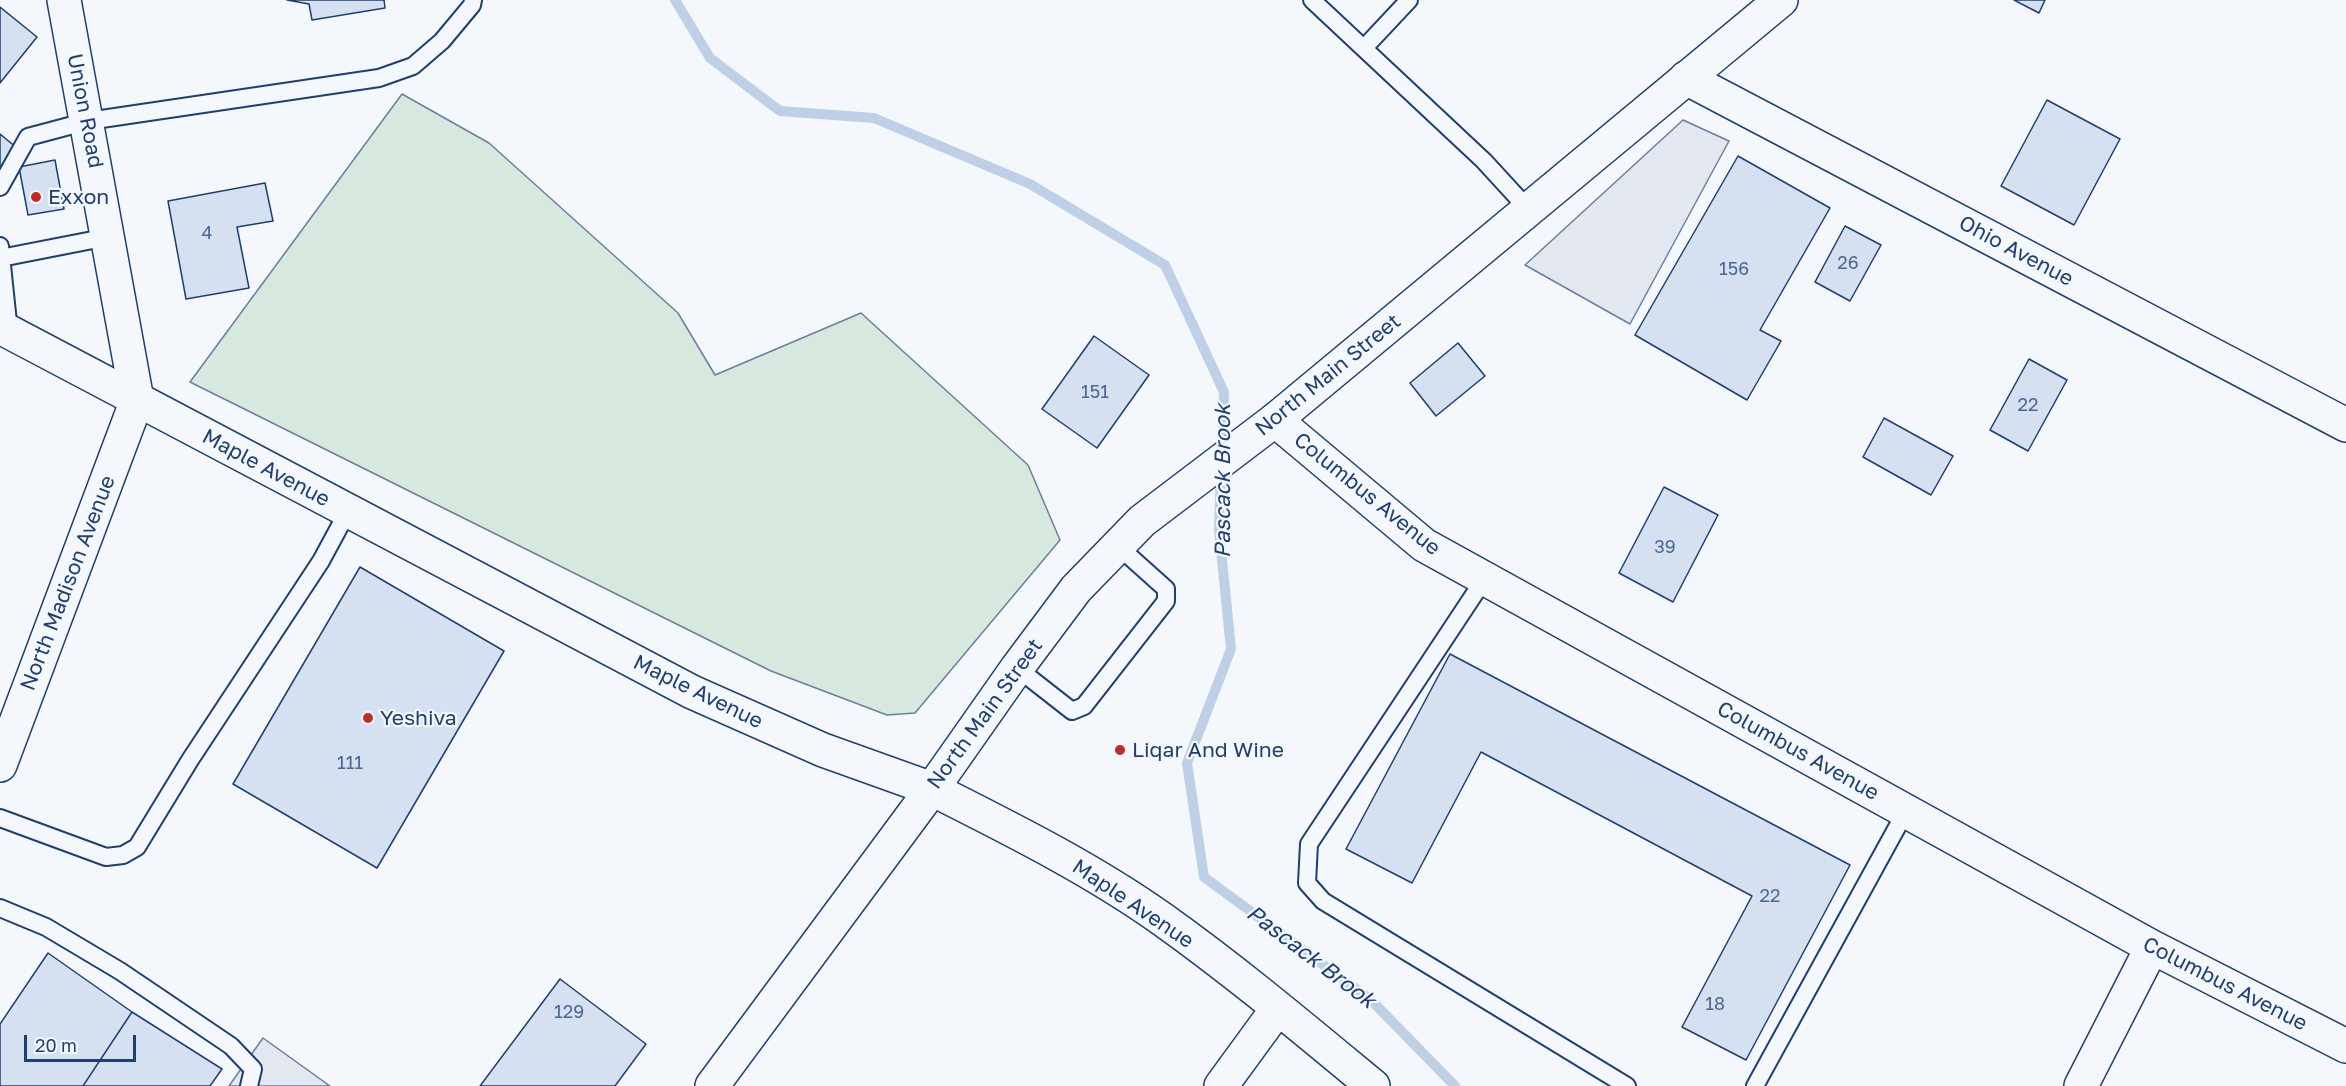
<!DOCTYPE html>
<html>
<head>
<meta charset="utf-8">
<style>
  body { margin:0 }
  #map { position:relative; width:2346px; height:1086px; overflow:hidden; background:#f4f7fb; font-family:"Golos Text",sans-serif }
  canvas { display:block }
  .scale { position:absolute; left:24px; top:1035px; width:112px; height:27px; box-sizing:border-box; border:3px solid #1d3f73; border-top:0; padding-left:8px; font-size:18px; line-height:21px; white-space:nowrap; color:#1d3f73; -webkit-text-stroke:4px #f4f7fb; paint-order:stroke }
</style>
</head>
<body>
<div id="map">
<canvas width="2346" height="1086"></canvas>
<div class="scale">20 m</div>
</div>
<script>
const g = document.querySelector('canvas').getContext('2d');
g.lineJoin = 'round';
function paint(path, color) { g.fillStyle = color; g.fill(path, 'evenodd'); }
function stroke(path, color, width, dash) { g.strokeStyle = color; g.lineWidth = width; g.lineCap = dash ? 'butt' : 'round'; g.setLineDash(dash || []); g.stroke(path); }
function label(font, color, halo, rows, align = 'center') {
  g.font = font + ' "Golos Text",sans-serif'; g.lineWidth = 4.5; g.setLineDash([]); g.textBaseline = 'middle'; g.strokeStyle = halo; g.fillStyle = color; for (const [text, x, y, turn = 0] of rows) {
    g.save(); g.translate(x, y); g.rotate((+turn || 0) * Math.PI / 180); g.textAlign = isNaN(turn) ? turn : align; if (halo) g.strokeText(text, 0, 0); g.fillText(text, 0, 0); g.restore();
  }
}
const green = new Path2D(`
  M402,94L489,143L678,313L715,375L861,313L1028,465L1060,540L915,713L887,715L771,671L190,382Z`);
const parking = new Path2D(`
  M1683,120L1729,141L1630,324L1525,265Z
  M263,1038L330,1086H229Z`);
const stream = new Path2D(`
  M675,0L710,58L780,111L874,118L1030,184L1165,265L1224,392L1222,452
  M1221,467L1219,530L1231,649L1187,763L1204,877L1371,1000L1455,1086`);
const building = new Path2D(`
  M287,0H384L385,8L312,20L309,4Z
  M2014,0H2045L2039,13Z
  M0,7L37,37L0,83Z
  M2047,100L2120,139L2074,225L2001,186Z
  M0,134L17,148L0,169Z
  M1738,156L1830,208L1760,330L1781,341L1747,400L1635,335Z
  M55,160L64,209L28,215L19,167Z
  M265,183L273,221L237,227L249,288L186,299L168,201Z
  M1845,226L1881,245L1850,301L1815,282Z
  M1094,336L1149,375L1097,448L1042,409Z
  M1458,343L1485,376L1436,416L1410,383Z
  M2029,359L2067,380L2028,451L1990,430Z
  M1884,418L1953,456L1931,495L1863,457Z
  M1664,487L1718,515L1673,602L1619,573Z
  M360,567L504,651L377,868L233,784Z
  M1450,654L1850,865L1746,1060L1682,1027L1752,896L1481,752L1412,883L1346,849Z
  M48,953L132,1012L83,1086H0V1024Z
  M560,979L646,1044L615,1086H480Z
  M132,1012L222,1069L210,1086H83Z`);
const service = new Path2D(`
  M1312,0L1484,161L1528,209
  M1364,48L1409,0
  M0,187L28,137L88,121L379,78L413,66L442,41L472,5L473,0
  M0,246L9,332
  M1,258L108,237
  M1485,578L1309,844L1307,883L1323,901L1627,1086
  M1017,668L1072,711L1084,706L1166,601V589L1118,546
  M0,818L106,857L123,855L137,847L190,760L321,561L348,511
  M0,908L46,927L120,971L231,1046L253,1069L249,1086
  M1755,1086L1906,811`);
const minor = new Path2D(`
  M1686,78L2346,425
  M1275,420L1424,545L2152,947L2346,1046
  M0,765L137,400L64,0
  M932,789C1011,829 1090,868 1162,919C1235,971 1304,1029 1373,1086
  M1221,1086L1278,1008
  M2081,1086L2152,947`);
const tertiary = new Path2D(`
  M0,327L692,692L823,750L932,789`);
const secondary = new Path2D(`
  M712,1086L932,789L1017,668L1076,589L1142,521L1275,420L1781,0`);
const markers = [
  [36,197,6,"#c62828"],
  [368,718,6,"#c62828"],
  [1120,750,6,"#c62828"]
];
const numberNames = [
  ["4",207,233],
  ["26",1848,263],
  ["156",1734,269],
  ["151",1095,392],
  ["22",2028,405],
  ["39",1665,547],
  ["111",350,763],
  ["22",1770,896],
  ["18",1715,1004],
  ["129",569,1012]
];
const streetNames = [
  ["Union Road",85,111,79],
  ["Ohio Avenue",2016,251,28],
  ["North Main Street",1328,375,-39],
  ["Maple Avenue",266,468,28],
  ["Columbus Avenue",1367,494,39],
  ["North Madison Avenue",68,583,-69],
  ["Maple Avenue",698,692,26],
  ["North Main Street",985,714,-54],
  ["Columbus Avenue",1798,751,29],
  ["Maple Avenue",1133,904,34],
  ["Columbus Avenue",2225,984,27]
];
const poiNames = [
  ["Exxon",48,197],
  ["Yeshiva",380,718],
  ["Liqar And Wine",1132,750]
];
const waterNames = [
  ["Pascack Brook",1223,481,-90],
  ["Pascack Brook",1311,957,37]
];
paint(green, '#d7e8df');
stroke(green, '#687fa3', 1.5);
paint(parking, '#e3e8f0');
stroke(parking, '#687fa3', 1.5);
stroke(stream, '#bed0e5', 10);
paint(building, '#d5e0f0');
stroke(building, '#1d3f73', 1.5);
stroke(service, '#1d3f73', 20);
stroke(minor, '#1d3f73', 36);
stroke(tertiary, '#1d3f73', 36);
stroke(secondary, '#1d3f73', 36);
stroke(service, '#f4f7fb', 16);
stroke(minor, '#f4f7fb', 33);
stroke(tertiary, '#f4f7fb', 33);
stroke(secondary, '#f4f7fb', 33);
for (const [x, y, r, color] of markers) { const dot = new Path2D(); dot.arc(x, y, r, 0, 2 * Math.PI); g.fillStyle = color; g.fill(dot); stroke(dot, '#f4f7fb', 2); }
label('18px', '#4b6792', null, numberNames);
label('21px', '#1d3f73', '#f4f7fb', streetNames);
label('21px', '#1d3f73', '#f4f7fb', poiNames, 'left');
label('italic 22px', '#1d3f73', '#f4f7fb', waterNames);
</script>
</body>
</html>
